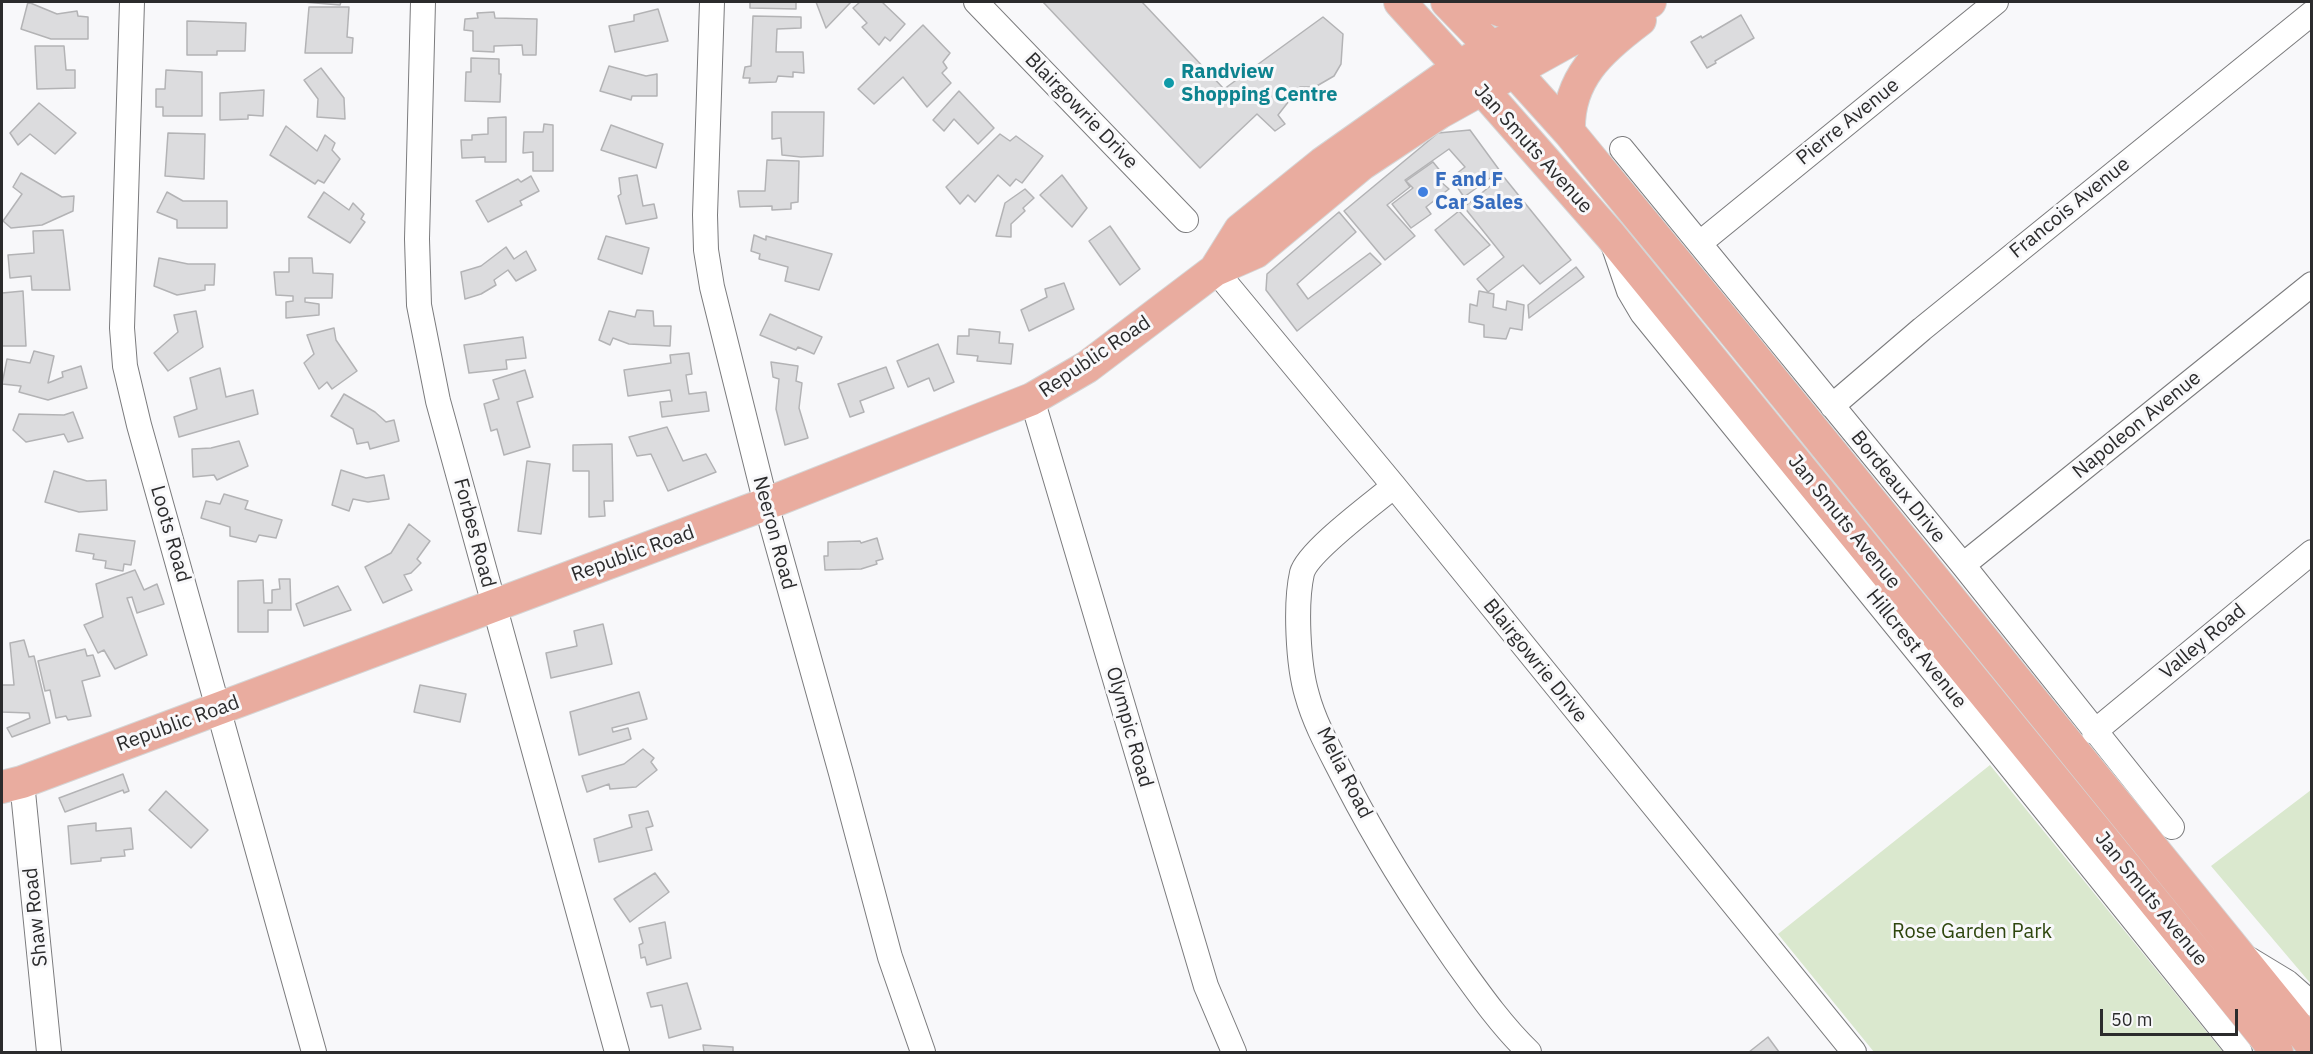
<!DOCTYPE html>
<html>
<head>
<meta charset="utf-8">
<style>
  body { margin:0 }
  #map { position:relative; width:2313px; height:1054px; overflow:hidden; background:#f8f8fa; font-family:"IBM Plex Sans",sans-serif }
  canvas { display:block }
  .frame { position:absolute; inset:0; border:3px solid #2b2b2c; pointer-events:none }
  .scale { position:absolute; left:2100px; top:1009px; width:138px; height:27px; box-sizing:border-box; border:3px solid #2b2b2c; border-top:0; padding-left:8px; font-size:18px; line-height:21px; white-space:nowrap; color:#2b2b2c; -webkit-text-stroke:4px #f8f8fa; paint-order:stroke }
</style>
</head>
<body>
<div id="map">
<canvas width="2313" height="1054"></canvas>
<div class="frame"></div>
<div class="scale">50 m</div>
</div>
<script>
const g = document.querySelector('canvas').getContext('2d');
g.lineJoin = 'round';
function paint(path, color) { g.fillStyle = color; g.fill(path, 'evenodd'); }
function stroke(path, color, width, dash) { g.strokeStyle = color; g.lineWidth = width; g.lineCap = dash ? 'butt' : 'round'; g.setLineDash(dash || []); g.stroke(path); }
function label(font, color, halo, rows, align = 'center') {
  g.font = font + ' "IBM Plex Sans",sans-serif'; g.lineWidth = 6; g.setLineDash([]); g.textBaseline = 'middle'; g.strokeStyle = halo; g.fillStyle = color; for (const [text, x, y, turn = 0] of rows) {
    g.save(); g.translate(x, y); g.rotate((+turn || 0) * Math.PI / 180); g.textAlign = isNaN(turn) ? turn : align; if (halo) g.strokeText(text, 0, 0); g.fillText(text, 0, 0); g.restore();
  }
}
const green = new Path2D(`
  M1990,765L2223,1052H1874L1778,934Z
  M2311,790V984L2211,866Z`);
const building = new Path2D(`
  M28,2L57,14L77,11L78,16L88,17V39H51L21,29Z
  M303,2H341L340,5Z
  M750,2H796V9L750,8Z
  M816,2H851L826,28Z
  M860,2H882L905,24L890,41L885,37L879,45L862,27L867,23L853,8Z
  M1043,2H1142L1224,89L1323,17L1343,34L1341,64L1334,76L1315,87H1300L1278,115L1285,124L1275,131L1257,114L1200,168Z
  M309,7H349L347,37L353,38L352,53H305Z
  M658,9L668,41L615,52L609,26L634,21V15Z
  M494,12L495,18L537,19L536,55H523L522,45L494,46V52L473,51V31L464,30L465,19L478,18L477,13Z
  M1741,15L1754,38L1715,61L1716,63L1707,68L1691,42L1701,36L1702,38Z
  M753,16L801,17V28L777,29L776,52H803L804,73L793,72V77L778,76L776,82L749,83L750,78H743L745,67L751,66Z
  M187,21L246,23L245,51H217V55H187Z
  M923,25L950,53L943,62L947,68L942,73L951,83L927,107L903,77L874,104L858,89Z
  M35,46H64L66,70H75V88L37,89Z
  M471,58L499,59V74H501L500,102L465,101L466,72H471Z
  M609,66L646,76L657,74V96H632L631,100L600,91Z
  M321,68L344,98L345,119L317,117L318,99L304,80Z
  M166,70L202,72V116H163V107H156V89H165Z
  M264,90L263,116L248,115V119L220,120V93Z
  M959,91L994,128L978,144L954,119L944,131L933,120Z
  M39,103L76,133L55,154L30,134L18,145L10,133Z
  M772,112H824L823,156L801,157L782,155L781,138L772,139Z
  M506,117V162H485V157L462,158L461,140H472V135L488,134V118Z
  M544,124L553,125V171H533V152L523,153L524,132H543Z
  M611,125L663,144L656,168L601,150Z
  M286,126L317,151L325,135L335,143L332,150L340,159L324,183L318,180L315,184L270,155Z
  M1470,130L1500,171L1464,197L1451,178L1465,167L1449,149L1405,180L1410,187L1387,205L1415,236L1385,260L1344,211L1438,133Z
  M168,133L205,134L204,179L165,176Z
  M1000,134L1010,141L1016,136L1043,156L1022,183L1016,179L1010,186L998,175L975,202L968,195L960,204L946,187Z
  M767,160L799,161L798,202L791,203V209L772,210V206L740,207L738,191H765Z
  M1433,162L1446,178L1441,182L1449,189L1426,207L1431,214L1411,228L1392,204L1413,188L1406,181Z
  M21,173L62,197L74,196L73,211L42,225L11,228L3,221L22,194L13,187Z
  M637,175L643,206L654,204L657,218L626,224L618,196L621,194L619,178Z
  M1062,175L1087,208L1072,227L1040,195Z
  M531,176L539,191L520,201L522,205L488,222L476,201L518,179L521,182Z
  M1503,176L1571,260L1540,284L1523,265L1488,292L1477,279L1504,257L1464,207Z
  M1025,189L1034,198L1023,208L1025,211L1011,224V237L996,236L1005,203Z
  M167,192L183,201H227V228H177V220L157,212Z
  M324,192L349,210L353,203L364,214L361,219L365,222L350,243L308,217Z
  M1459,211L1490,245L1464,265L1435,230Z
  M1339,212L1356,232L1297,284L1308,299L1370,253L1381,264L1297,331L1266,290L1267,274Z
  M1110,226L1140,269L1120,285L1089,241Z
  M63,230L70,290H32L31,276L10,278L8,255L34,253L33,231Z
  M754,235L766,240V236L832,254L819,290L785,281L788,267L759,259L760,254L751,251Z
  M606,236L649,248L642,274L598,259Z
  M506,247L514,259L526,251L536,270L516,281L508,270L494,280L496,285L481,294L465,299L461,272L481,266Z
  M159,258L188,264H215L214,285H205V290L177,295L154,286Z
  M289,258H312L313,273L333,274L332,298H305V302L319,304V315L286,318V302L293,301V296L276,295L274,272H289Z
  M1576,267L1584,277L1529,318L1528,305Z
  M1064,283L1074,309L1029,331L1021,310L1047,297L1045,289Z
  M23,291L26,346H2V293Z
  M1479,291L1494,294L1493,307L1506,310L1507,301L1524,305L1522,330L1510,328L1506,339L1484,337V325L1469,322L1470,304L1477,306Z
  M637,310L653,311L654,326H671L670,346L629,344L613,338L610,345L599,340L609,311L635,317Z
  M196,311L203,347L168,371L154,353L178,332L174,315Z
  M770,314L822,337L814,354L798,347L796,350L760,335Z
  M334,328L336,340L357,371L332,389L327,382L319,389L304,363L314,354L307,335Z
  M969,329L1000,332L999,343L1013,344L1011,364L977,361L978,356L957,354L958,336H969Z
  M523,337L526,358L506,360L507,369L469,373L464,345Z
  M938,344L954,382L934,391L929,378L908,387L897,361Z
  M34,351L54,356L48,383L63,377L62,372L81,366L87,388L48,400L19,392L21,386L2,384L7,359L30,363Z
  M689,353L692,374L686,375L689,394L706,392L709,411L662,417L660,402L672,401L670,390L628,396L624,370L671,363L670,355Z
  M771,362L798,366L796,381L802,383L799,408L808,438L785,445L776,409L779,379L773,377Z
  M886,367L894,388L860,401L864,412L850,417L838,384Z
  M220,368L226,397L253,390L258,414L179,437L174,417L197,409L190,378Z
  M525,370L533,397L517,402L530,447L504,455L497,429L491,431L484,404L499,399L493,380Z
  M344,394L375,412L386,422L394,420L399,441L370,449L368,442L357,444L353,429L331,416Z
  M73,412L83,438L68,442L64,434L26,442L13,430L19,414L64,415Z
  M667,427L683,461L706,454L716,472L668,491L651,454L637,456L629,437Z
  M239,441L248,466L217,480L214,475L193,477L192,449L211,448Z
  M612,444L613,501H604L605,516L589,517V471H573V445Z
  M527,461L550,464L541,534L518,531Z
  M341,470L366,478L384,475L389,499L368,502L353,499L349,511L332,505Z
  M54,471L87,481L106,480L107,510L79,512L45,502Z
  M224,494L248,501L245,509L282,520L276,538L259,535L256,542L230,536V527L201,518L206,501L220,504Z
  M409,524L430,541L417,559L421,563L411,573L404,575L412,590L383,603L365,567L391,553Z
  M79,534L135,541L131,565L124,564L123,571L105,568L106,561L93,559L94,554L76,551Z
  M877,538L883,559L876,561L877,564L861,569L825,570L824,556H828V542L860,541L861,543Z
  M135,570L144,590L157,584L164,604L137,613L132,597L127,598L147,655L115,669L104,650L98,653L84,625L103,617L96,584Z
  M279,579H290L291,610H268V632H238V581L263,580L264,603H272V590L280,589Z
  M338,586L351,610L304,626L296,604Z
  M603,624L612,664L551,678L546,653L577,646L574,631Z
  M24,640L29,657L34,656L50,723L12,737L7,728L30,718L29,713L2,712V685H14L10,643Z
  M85,649L87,656L93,655L100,676L82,681L91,716L68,720L66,716L56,718L50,690L45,691L38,661Z
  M420,685L466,694L460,722L414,712Z
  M639,692L647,719L612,728L613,732L628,728L631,739L579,755L570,712Z
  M643,749L654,758L651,762L657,770L636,787L610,789L609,784L587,792L582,776L624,764Z
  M123,774L129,791L124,793L123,790L65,812L59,798Z
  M166,791L208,830L191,848L149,810Z
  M648,811L653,826L646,828L652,850L599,862L594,839L632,827L629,815Z
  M96,823V831L131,828L133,849L124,850L125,856L101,858V861L71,864L68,826Z
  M655,873L669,892L630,922L614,899Z
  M665,922L671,958L647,965L645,957L641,958L639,945L643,943L639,928Z
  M687,983L701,1029L669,1038L662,1005L651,1007L647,993Z
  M1768,1037L1779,1052H1749Z
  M703,1045L733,1047V1052H704Z`);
const minor = new Path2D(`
  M132,2L122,328L125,366L139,425L314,1052
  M423,2L417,239L419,305L438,401L617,1052
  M712,2L705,215L706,250L712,287L766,504L841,773L890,957L923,1052
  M976,2L1186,220
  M1622,149L1963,565L2172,827
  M1700,243L1996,2
  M1614,247L1629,291L1642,313L1990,741L2240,1052
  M1215,270L1394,486L1854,1052
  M1032,399L1206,986L1234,1052
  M1832,406L1922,329L2312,13
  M1394,486C1374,503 1308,551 1302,573C1295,604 1298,665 1307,695C1315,725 1332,754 1346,782C1378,844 1415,903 1455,960C1478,992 1501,1025 1529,1052
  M1963,565L2312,284
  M2094,732L2312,552
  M22,782L49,1052
  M2249,959L2287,982L2312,1004`);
const major = new Path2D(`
  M1400,2L1459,67L1482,89L1610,235L2277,1052
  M1447,2L1514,71L1569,132L1741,341L2312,1045
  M1478,2L1510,14L1555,17
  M1569,132C1567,79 1600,50 1640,20
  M1215,270L1240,230L1323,163L1459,67L1491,47L1605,2
  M2,787L22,782L766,504L1032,399L1087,367L1215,270L1256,252L1362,164L1439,113L1567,42L1650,2`);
const markers = [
  [1169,83,6,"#0f9aa8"],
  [1423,192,6,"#3f7fe0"]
];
const cultureNames = [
  ["Randview",1181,72],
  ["Shopping Centre",1181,95]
];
const streetNames = [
  ["Blairgowrie Drive",1081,111,46],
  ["Pierre Avenue",1848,122,-39],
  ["Jan Smuts Avenue",1533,149,48],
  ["Francois Avenue",2070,208,-39],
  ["Republic Road",1095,357,-34],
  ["Napoleon Avenue",2137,425,-39],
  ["Bordeaux Drive",1898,487,51],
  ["Jan Smuts Avenue",1844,522,51],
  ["Forbes Road",474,533,75],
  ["Neeron Road",774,533,75],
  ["Loots Road",170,534,74],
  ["Republic Road",633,554,-20],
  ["Valley Road",2203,642,-40],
  ["Hillcrest Avenue",1916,649,51],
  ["Blairgowrie Drive",1535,661,51],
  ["Republic Road",178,724,-20],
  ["Olympic Road",1129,727,74],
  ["Melia Road",1344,773,63],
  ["Jan Smuts Avenue",2151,899,51],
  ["Shaw Road",36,917,-96]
];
const shopNames = [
  ["F and F",1435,180],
  ["Car Sales",1435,203]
];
const parkNames = [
  ["Rose Garden Park",1972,932]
];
paint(green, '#dae8ce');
paint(building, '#dcdcde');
stroke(building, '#b3b3b5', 1.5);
stroke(minor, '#7b7b7d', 26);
stroke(major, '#d5d5d5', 34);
stroke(minor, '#fff', 24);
stroke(major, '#e9ac9f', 32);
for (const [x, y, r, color] of markers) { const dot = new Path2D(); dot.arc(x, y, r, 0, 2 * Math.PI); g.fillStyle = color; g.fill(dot); stroke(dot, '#f8f8fa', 2); }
label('bold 20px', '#0d838f', '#f8f8fa', cultureNames, 'left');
label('20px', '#2b2b2c', '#f8f8fa', streetNames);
label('bold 20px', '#366cbe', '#f8f8fa', shopNames, 'left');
label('20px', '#2e460e', '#f8f8fa', parkNames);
</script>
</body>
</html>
